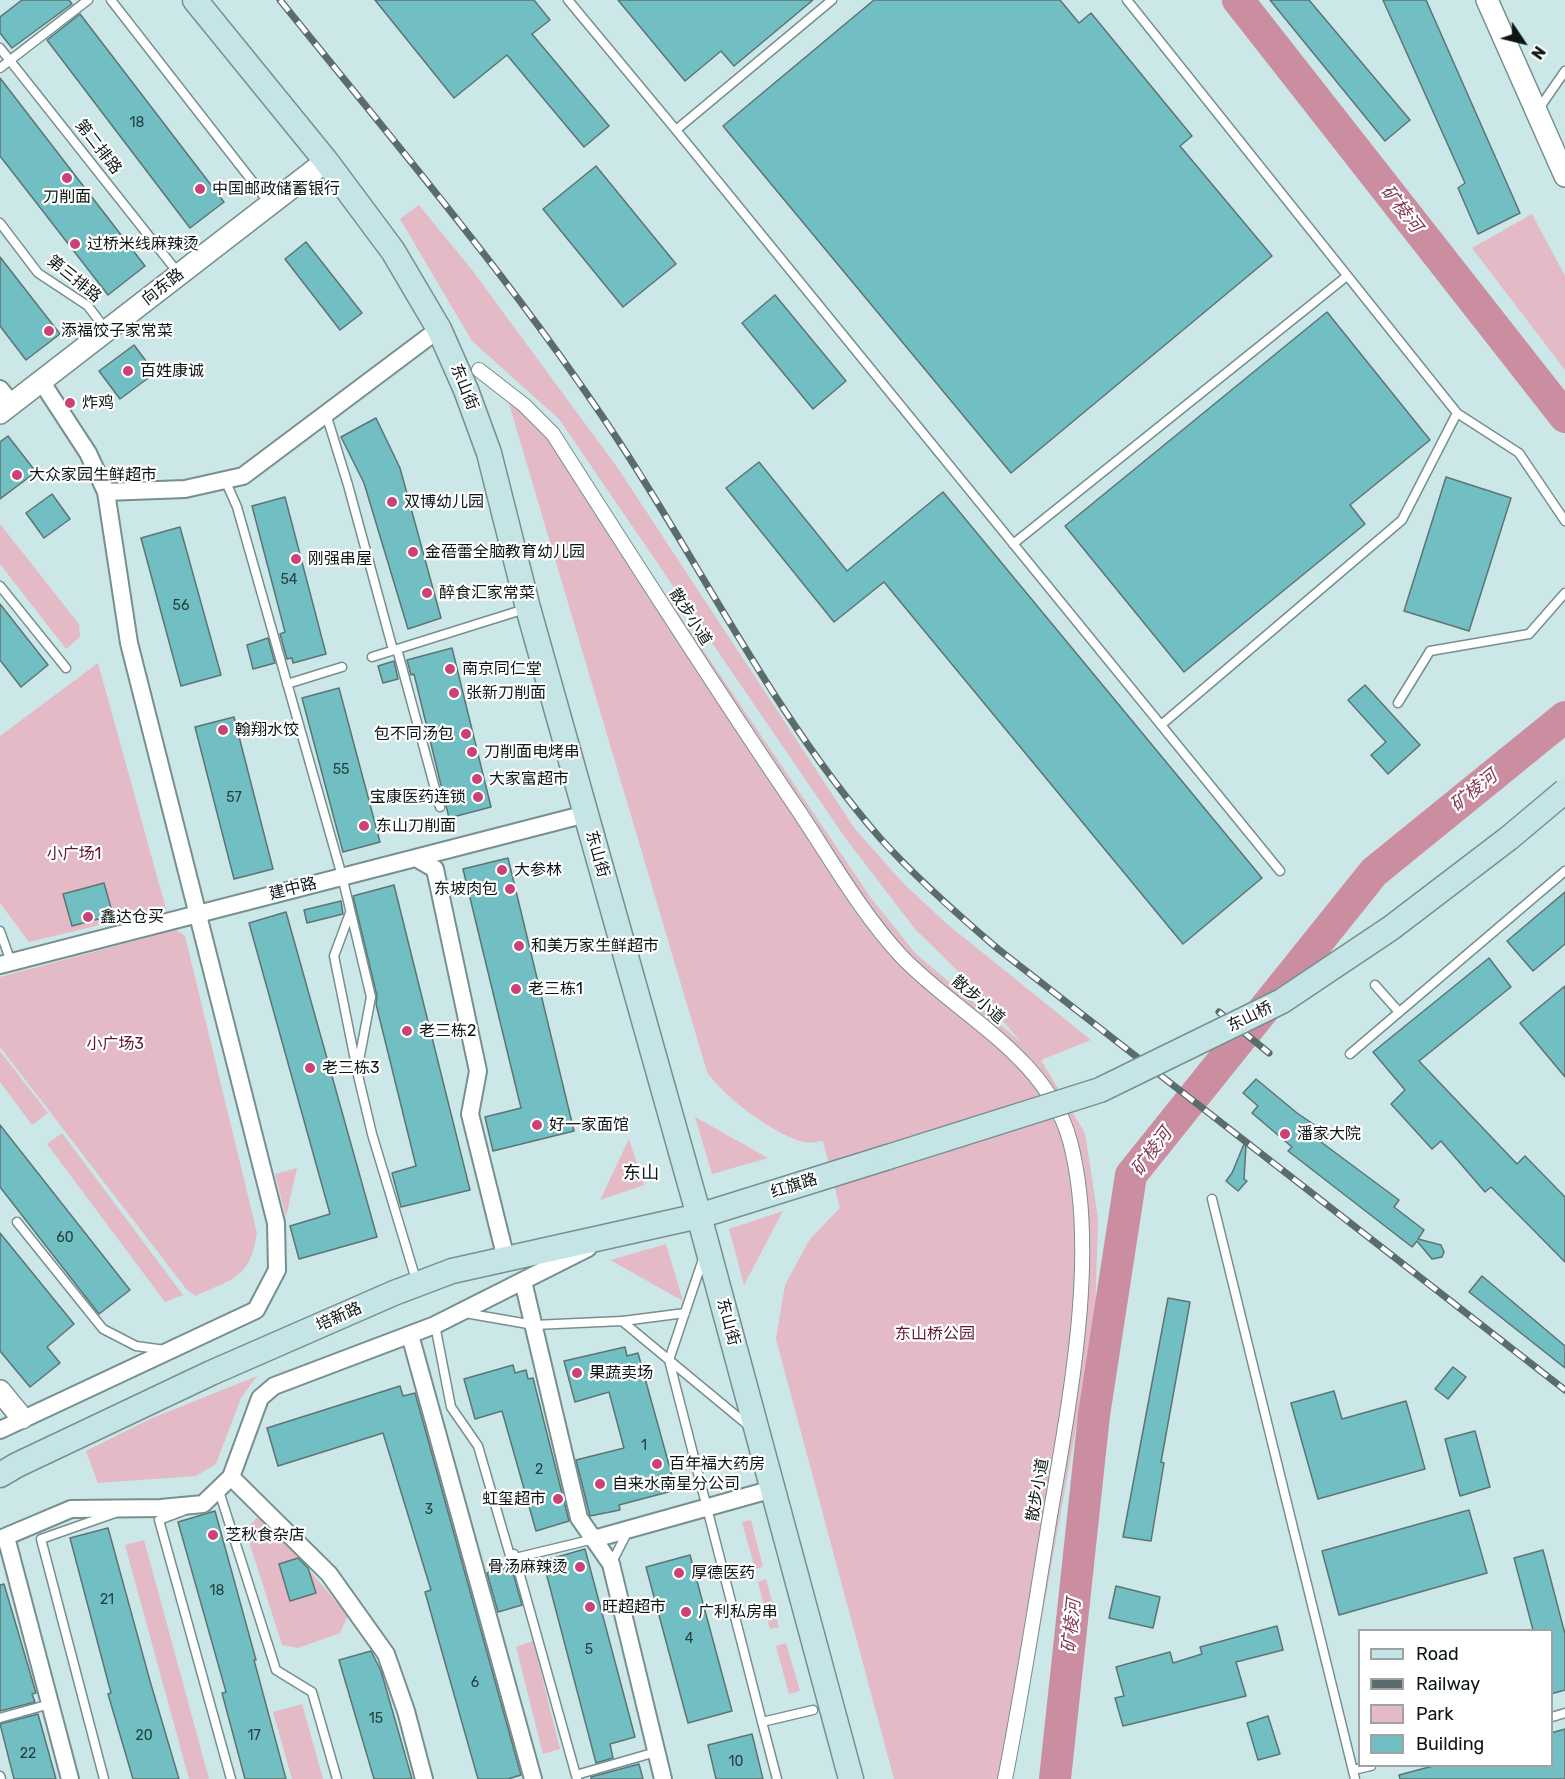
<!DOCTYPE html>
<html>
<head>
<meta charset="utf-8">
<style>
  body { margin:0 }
  #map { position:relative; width:1565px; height:1779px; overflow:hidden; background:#cce7e7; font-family:Rubik,sans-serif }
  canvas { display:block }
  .legend { position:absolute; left:1358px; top:1629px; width:195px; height:138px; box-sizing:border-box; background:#fff; border:2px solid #9ea2a2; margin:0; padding:8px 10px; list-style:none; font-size:18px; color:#0d1616 }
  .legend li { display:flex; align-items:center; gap:12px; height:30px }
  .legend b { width:30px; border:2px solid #9ea2a2 }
  .north { position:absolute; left:1493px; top:12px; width:60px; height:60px; -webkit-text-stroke:4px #fff; paint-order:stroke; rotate:125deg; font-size:16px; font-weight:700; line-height:24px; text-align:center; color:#0d1616 }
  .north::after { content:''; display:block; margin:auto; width:21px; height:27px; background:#0d1616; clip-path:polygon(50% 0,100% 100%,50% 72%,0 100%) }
</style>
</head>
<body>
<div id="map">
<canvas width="1565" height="1779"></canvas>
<ul class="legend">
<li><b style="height:8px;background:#c4e4e6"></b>Road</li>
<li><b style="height:8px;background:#5b6c6c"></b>Railway</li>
<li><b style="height:16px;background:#e4bac6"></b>Park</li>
<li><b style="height:16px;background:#71bfc2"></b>Building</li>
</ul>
<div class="north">N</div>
</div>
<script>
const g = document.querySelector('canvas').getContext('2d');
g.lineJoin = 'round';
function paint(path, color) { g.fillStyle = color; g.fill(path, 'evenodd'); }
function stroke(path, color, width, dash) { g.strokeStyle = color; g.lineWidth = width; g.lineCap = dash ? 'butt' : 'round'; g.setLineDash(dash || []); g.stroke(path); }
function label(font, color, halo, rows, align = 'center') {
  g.font = font + ' Rubik,"Noto Sans SC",sans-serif'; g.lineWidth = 4.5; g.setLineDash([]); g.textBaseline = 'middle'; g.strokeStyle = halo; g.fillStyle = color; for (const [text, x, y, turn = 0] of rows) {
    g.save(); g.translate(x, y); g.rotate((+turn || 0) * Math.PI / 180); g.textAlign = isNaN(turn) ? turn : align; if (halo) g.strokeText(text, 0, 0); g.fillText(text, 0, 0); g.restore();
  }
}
const green = new Path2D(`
  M419,205L472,270L617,467L855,829L904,884L947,924L1091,1040L1041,1060L1085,1133L1098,1218L1095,1322L1013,1779H894L776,1339L785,1285L810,1239L840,1208L823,1141C815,1142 808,1144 800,1141C771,1132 724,1097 707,1072L507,397L574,459L871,898L916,954L1021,1042L972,985L915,929L846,839L559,419L472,341L400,219Z
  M1532,214L1565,276V370L1472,248Z
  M0,524L79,624L80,637L66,649L0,564Z
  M98,663L166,909L29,942L0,903V736Z
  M176,930L185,936L257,1233C250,1278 234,1278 196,1296L187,1290L0,1047V977Z
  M0,1051L48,1113L32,1125L0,1082Z
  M695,1117L768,1158L712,1174Z
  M62,1133L183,1295L165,1302L47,1144Z
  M629,1139L644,1185L600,1200Z
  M297,1168L286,1217L275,1174Z
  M783,1211L744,1285L729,1229Z
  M666,1244L683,1301L610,1260Z
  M257,1376L241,1398L216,1464L196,1476L98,1483L86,1451L150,1419Z
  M257,1518L266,1521L348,1615L340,1633L298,1648L282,1645L245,1529Z
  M751,1520L763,1567L755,1569L742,1522Z
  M144,1540L209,1779H189L125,1545Z
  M766,1579L779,1627L770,1629L758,1582Z
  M533,1641L560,1749L543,1754L516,1647Z
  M786,1643L800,1691L789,1694L776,1646Z
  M302,1704L323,1779H292L273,1712Z`);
const river = new Path2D(`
  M1238,0L1565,417
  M1055,1779L1094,1415L1131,1175L1374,872L1565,717`);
const building = new Path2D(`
  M22,0H69L72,4L12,48L0,33V17Z
  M375,0H534L550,20L532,34L609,126L584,147L507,55L454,98Z
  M618,0H813L734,66L721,51L685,81Z
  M874,0H1060L1079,23L1091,13L1192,136L1180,146L1272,256L1011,473L723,126Z
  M1270,0H1309L1410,120L1385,141Z
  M1383,0H1426L1520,213L1478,234L1458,188L1465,183Z
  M80,14L224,202L190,228L47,40Z
  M0,78L145,266L108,295L0,156Z
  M596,166L676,264L623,307L543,209Z
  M306,242L362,313L340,330L285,259Z
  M0,257L60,334L26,360L0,326Z
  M775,295L846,381L813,409L742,323Z
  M1327,312L1430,440L1350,505L1365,524L1184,672L1065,526Z
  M134,345L155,373L120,399L99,371Z
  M376,418L400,468L441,618L408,629L364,483L341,437Z
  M8,436L36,472L0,499V442Z
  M759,462L847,571L943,492L1262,878L1183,944L884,582L834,622L726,488Z
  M1446,477L1511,498L1469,631L1404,611Z
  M52,494L70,519L44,538L26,513Z
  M285,497L326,654L293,663L292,658L287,659L280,634L285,632L252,506Z
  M180,527L221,675L181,686L141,538Z
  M0,604L48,665L21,687L0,660Z
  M268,638L275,663L253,669L247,645Z
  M452,648L491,807L449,818L414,674L411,675L407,660Z
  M394,661L398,679L383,683L378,666Z
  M1365,685L1420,745L1388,774L1371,755L1386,742L1348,700Z
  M339,688L380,842L343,852L302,698Z
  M234,717L273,869L234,879L195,727Z
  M508,858L574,1131L493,1151L485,1117L521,1108L463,869Z
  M104,883L113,915L72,926L63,894Z
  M394,885L470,1190L401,1207L392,1173L416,1166L376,1004L377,996L353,896Z
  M1565,892V944L1533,971L1507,941Z
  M341,901L343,914L307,923L304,910Z
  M286,912L377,1237L299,1259L290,1226L330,1214L249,923Z
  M1489,958L1511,987L1419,1061L1517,1164L1525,1156L1565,1197V1262L1491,1187L1485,1192L1441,1141L1432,1149L1391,1104L1405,1090L1373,1052Z
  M1565,986V1077L1520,1023Z
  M1256,1079L1297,1113L1328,1134L1321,1142L1399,1200L1394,1207L1424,1230L1418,1239L1441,1245L1444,1252L1442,1257L1432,1259L1417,1241L1412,1247L1288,1151L1292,1147L1252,1113L1258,1106L1243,1093Z
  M0,1125L130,1290L99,1314L0,1187Z
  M1244,1144L1246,1145L1244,1179L1247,1181L1238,1191L1226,1181L1232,1173Z
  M0,1233L74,1324L47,1347L60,1363L30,1387L0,1351Z
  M1482,1276L1565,1346V1368L1469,1292Z
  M1168,1298L1190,1302L1161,1462L1164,1463L1151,1541L1123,1537Z
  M625,1347L627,1356L638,1353L676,1490L619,1505L620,1510L590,1516L576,1460L624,1448L609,1392L575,1402L564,1361Z
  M513,1365L515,1373L526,1370L528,1379L533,1378L569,1521L536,1531L502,1411L475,1419L464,1379Z
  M1453,1367L1466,1377L1448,1399L1435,1389Z
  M400,1386L403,1396L415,1393L521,1775L508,1779H478L425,1592L431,1590L383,1433L278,1466L267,1428Z
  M1334,1391L1342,1419L1406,1401L1425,1469L1318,1499L1291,1403Z
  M1475,1431L1490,1487L1460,1496L1445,1439Z
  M1469,1510L1487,1573L1339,1615L1322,1551Z
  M215,1511L256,1660H254L286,1779H245L222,1693L226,1692L178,1522Z
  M108,1528L150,1681L179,1779H133L108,1694L111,1693L70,1538Z
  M585,1549L635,1737L610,1744L613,1758L596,1763L543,1561Z
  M1543,1550L1565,1634V1690L1551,1694V1630H1533L1514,1558Z
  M690,1555L732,1711L688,1723L646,1567Z
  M298,1558L308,1568L316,1593L290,1601L279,1564Z
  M511,1566L522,1605L498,1612L487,1573Z
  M4,1584L36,1693L32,1694L35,1702L0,1711V1585Z
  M1116,1586L1160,1597L1153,1628L1109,1618Z
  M1277,1626L1283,1650L1236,1662L1246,1696L1123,1726L1115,1698L1124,1696L1116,1667L1170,1652L1173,1663L1202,1654L1200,1647Z
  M371,1651L381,1671L412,1779H374L339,1660Z
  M38,1714L56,1779H14L0,1724Z
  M1268,1716L1280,1754L1258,1760L1247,1723Z
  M1565,1729V1779H1400L1399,1775L1433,1766H1551V1733Z
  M752,1734L763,1779H716L708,1745Z
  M639,1764L643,1779H591V1777Z`);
const service = new Path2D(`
  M111,0L270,204
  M568,0L676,130
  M832,0L676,130L1280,871
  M1127,0L1457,413L1519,453L1565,521
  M0,48L179,274
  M0,68L88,0
  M1538,110L1565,71
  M0,223L38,273L88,306L106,330
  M326,414L348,485L393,650
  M225,480L237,507L342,876L371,997L357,1071L372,1134L417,1283
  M1013,544L1347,276
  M0,586L66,668
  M397,649L440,807
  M372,657L525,609
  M287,684L342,667
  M1398,703L1430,651L1529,634L1565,593
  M1161,725L1402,520L1457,413
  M350,913L334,956L356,1065
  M0,931L11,962
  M1375,985L1399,1012
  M1350,1054L1565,871
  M1212,1199L1355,1779
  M17,1222L103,1329L136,1346L165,1350
  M703,1259L669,1360L750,1427
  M465,1313L534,1325L622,1321L669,1360L762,1722
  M623,1321L685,1313
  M435,1325L451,1407L478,1446L511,1559L594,1539
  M219,1491L276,1670L312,1692L337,1779
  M183,1511L159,1520L231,1779
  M514,1554L577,1779
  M611,1564L629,1529
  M1552,1717L1565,1713
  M0,1718L50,1704
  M1353,1770L1371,1766
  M576,1775L656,1752
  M0,1776L1,1779
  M104,1779L41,1539L115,1513
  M777,1779L762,1722L813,1710`);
const pedestrian = new Path2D(`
  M479,370L524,405L553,434C633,559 712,684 796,807C829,856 861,913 902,957C959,1016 1047,1056 1070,1141C1100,1254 1068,1408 1049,1522C1035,1608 1022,1693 1005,1779`);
const minor = new Path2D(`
  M0,389L12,404
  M106,492L185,489L243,476L439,329
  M416,858L435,869L478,1071L470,1114L506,1259
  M0,965L586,814
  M523,1281L579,1518L611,1564L663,1779
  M410,1335L533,1779
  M0,1430L256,1310L277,1270L276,1223L129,643L106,492L88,453L41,381
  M231,1477L329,1574L386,1654L406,1711L424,1779
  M6,1537L70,1779
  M0,1539L71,1509L161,1508L203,1504L231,1477L260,1398L274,1386L435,1325L588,1248
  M594,1539L773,1489`);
const tertiary = new Path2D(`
  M1487,0L1565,176
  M0,413L326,161
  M0,1391L22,1418`);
const secondary = new Path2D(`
  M195,0L326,161L393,251L439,329L466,390L489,453L528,608L699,1216L851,1779
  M0,1475L17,1465L211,1373L394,1293L452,1271L699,1216L888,1157`);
const rail = new Path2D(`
  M280,0C395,143 515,284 616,437C704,571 775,717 880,838C916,878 957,914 998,949L1565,1390
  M1219,1012L1269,1053`);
const secondaryBridge = new Path2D(`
  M888,1157L1100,1090L1282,1001L1391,928L1509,838L1565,791`);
const markers = [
  [67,178,6,"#cb4178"],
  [200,189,6,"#cb4178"],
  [75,244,6,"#cb4178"],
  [49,331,6,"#cb4178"],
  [128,371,6,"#cb4178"],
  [70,403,6,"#cb4178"],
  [17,475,6,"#cb4178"],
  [392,502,6,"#cb4178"],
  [413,552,6,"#cb4178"],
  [296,559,6,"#cb4178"],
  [427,593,6,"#cb4178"],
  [450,669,6,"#cb4178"],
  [454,693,6,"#cb4178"],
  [223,730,6,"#cb4178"],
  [466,734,6,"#cb4178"],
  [472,752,6,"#cb4178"],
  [477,779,6,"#cb4178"],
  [478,797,6,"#cb4178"],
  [364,826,6,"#cb4178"],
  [502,870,6,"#cb4178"],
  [510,889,6,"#cb4178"],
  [88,917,6,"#cb4178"],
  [519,946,6,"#cb4178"],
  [516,989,6,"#cb4178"],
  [407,1031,6,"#cb4178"],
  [310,1068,6,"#cb4178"],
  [537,1125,6,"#cb4178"],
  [1285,1134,6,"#cb4178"],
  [577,1373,6,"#cb4178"],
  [657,1464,6,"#cb4178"],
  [600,1484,6,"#cb4178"],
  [558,1499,6,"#cb4178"],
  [213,1535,6,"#cb4178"],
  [580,1567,6,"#cb4178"],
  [679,1573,6,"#cb4178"],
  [590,1607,6,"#cb4178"],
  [686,1612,6,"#cb4178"]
];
const numberNames = [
  ["18",137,123],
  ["54",289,580],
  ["56",181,606],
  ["55",341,770],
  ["57",234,798],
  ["60",65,1238],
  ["1",644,1446],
  ["2",539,1470],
  ["3",429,1510],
  ["18",217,1591],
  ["21",107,1600],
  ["4",689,1639],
  ["5",589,1650],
  ["6",475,1683],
  ["15",376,1719],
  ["20",144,1736],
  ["17",254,1736],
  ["22",28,1754],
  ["10",736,1762]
];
const streetNames = [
  ["第二排路",98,147,52],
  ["第三排路",74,279,39],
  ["向东路",163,287,-38],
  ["东山街",464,387,68],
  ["散步小道",690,617,57],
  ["东山街",597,854,74],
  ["建中路",293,889,-14],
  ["散步小道",978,1000,41],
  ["东山桥",1250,1017,-26],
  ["红旗路",794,1186,-17],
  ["培新路",339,1317,-24],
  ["东山街",728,1322,75],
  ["散步小道",1038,1490,-80]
];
const poiNames = [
  ["中国邮政储蓄银行",212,189],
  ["刀削面",67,197,"center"],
  ["过桥米线麻辣烫",87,244],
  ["添福饺子家常菜",61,331],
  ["百姓康诚",140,371],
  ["炸鸡",82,403],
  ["大众家园生鲜超市",29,475],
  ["双博幼儿园",404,502],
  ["金蓓蕾全脑教育幼儿园",425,552],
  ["刚强串屋",308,559],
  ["醉食汇家常菜",439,593],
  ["南京同仁堂",462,669],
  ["张新刀削面",466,693],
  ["翰翔水饺",235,730],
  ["包不同汤包",454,734,"right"],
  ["刀削面电烤串",484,752],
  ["大家富超市",489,779],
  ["宝康医药连锁",466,797,"right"],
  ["东山刀削面",376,826],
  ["大参林",514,870],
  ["东坡肉包",498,889,"right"],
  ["鑫达仓买",100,917],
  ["和美万家生鲜超市",531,946],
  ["老三栋1",528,989],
  ["老三栋2",419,1031],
  ["老三栋3",322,1068],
  ["好一家面馆",549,1125],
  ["潘家大院",1297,1134],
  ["果蔬卖场",589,1373],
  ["百年福大药房",669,1464],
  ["自来水南星分公司",612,1484],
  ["虹玺超市",546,1499,"right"],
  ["芝秋食杂店",225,1535],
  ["骨汤麻辣烫",568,1567,"right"],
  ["厚德医药",691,1573],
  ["旺超超市",602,1607],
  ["广利私房串",698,1612]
];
const parkNames = [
  ["小广场1",74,854],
  ["小广场3",115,1044],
  ["东山桥公园",935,1334]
];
const waterNames = [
  ["矿棱河",1401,209,52],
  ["矿棱河",1474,791,-39],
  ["矿棱河",1152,1152,-53],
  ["矿棱河",1072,1626,-84]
];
const neighbourhoodNames = [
  ["东山",641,1174]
];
paint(green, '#e4bac6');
stroke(river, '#cb8ea1', 32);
paint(building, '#71bfc2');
stroke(building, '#5d7475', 1.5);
stroke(service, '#778f90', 11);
stroke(pedestrian, '#778f90', 16);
stroke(minor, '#778f90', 20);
stroke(tertiary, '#778f90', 24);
stroke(secondary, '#778f90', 27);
stroke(service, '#fff', 8);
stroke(pedestrian, '#fff', 14);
stroke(minor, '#fff', 16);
stroke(tertiary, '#fff', 21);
stroke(secondary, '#c4e4e6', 24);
stroke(rail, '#5b6c6c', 7);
stroke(rail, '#fff', 4.5, [14]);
stroke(secondaryBridge, '#778f90', 27, []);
stroke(secondaryBridge, '#c4e4e6', 24);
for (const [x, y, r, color] of markers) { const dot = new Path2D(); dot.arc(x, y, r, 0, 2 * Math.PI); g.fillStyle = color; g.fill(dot); stroke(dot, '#fff', 2); }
label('14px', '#264041', null, numberNames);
label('16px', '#0d1616', '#fff', streetNames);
label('16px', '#0d1616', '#fff', poiNames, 'left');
label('16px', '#611836', '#fff', parkNames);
label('italic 18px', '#833853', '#fff', waterNames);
label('18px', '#0d1616', '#fff', neighbourhoodNames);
</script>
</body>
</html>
